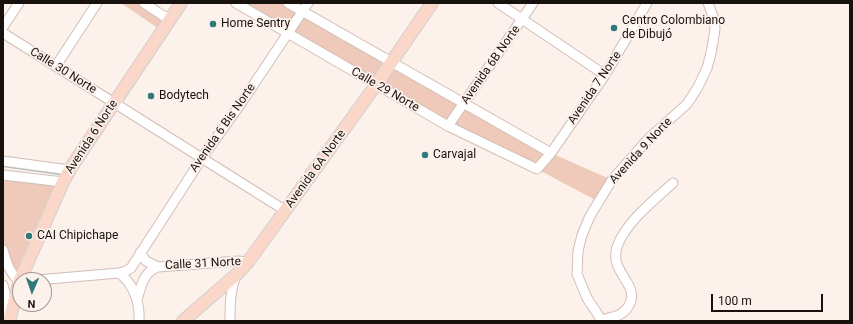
<!DOCTYPE html>
<html>
<head>
<meta charset="utf-8">
<style>
  body { margin:0 }
  #map { position:relative; width:853px; height:324px; overflow:hidden; background:#fdf1ec; font-family:Roboto,sans-serif }
  canvas { display:block }
  .frame { position:absolute; inset:0; border:4px solid #18120f; pointer-events:none }
  .north { position:absolute; left:12px; top:272px; width:40px; height:40px; box-sizing:border-box; background:#fdf1ec; border:1px solid #a19894; border-radius:50%; rotate:182deg; font-size:11px; font-weight:700; line-height:16px; text-align:center; color:#18120f }
  .north::after { content:''; display:block; margin:auto; width:14px; height:18px; background:#2f797a; clip-path:polygon(50% 0,100% 100%,50% 72%,0 100%) }
  .scale { position:absolute; left:711px; top:294px; width:112px; height:18px; box-sizing:border-box; border:2px solid #18120f; border-top:0; padding-left:5px; font-size:12px; line-height:14px; white-space:nowrap; color:#18120f; -webkit-text-stroke:3px #fdf1ec; paint-order:stroke }
</style>
</head>
<body>
<div id="map">
<canvas width="853" height="324"></canvas>
<div class="frame"></div>
<div class="north">N</div>
<div class="scale">100 m</div>
</div>
<script>
const g = document.querySelector('canvas').getContext('2d');
g.lineJoin = 'round';
function paint(path, color) { g.fillStyle = color; g.fill(path, 'evenodd'); }
function stroke(path, color, width, dash) { g.strokeStyle = color; g.lineWidth = width; g.lineCap = dash ? 'butt' : 'round'; g.setLineDash(dash || []); g.stroke(path); }
function label(font, color, halo, rows, align = 'center') {
  g.font = font + ' Roboto,sans-serif'; g.lineWidth = 3.5; g.setLineDash([]); g.textBaseline = 'middle'; g.strokeStyle = halo; g.fillStyle = color; for (const [text, x, y, turn = 0] of rows) {
    g.save(); g.translate(x, y); g.rotate((+turn || 0) * Math.PI / 180); g.textAlign = isNaN(turn) ? turn : align; if (halo) g.strokeText(text, 0, 0); g.fillText(text, 0, 0); g.restore();
  }
}
const green = new Path2D(`
  M121,3H144L165,17L162,31Z
  M236,3H288L551,153L612,180L599,202L537,169L448,126Z
  M3,175L58,181L19,281L3,250Z`);
const stream = new Path2D(`
  M3,166L60,174`);
const minor = new Path2D(`
  M144,3L165,17L172,16
  M236,3L448,126L537,169L551,153L605,75L647,3
  M288,3L551,153
  M498,3L605,75
  M3,27L19,3
  M3,33L286,211
  M56,66L97,3
  M448,126L533,3
  M3,161L69,170
  M3,175L63,182
  M3,250C6,261 10,275 20,281
  M140,253L146,261L158,267
  M119,273C134,284 140,303 139,321
  M37,280L119,273L124,272L131,268L202,158L242,102L308,3
  M3,285L5,293L6,321
  M137,300C141,287 143,272 158,267L238,261L248,262
  M602,320C607,318 614,317 619,315C630,309 635,297 629,286C622,272 612,264 617,247C625,223 655,199 673,183
  M230,321C230,305 230,291 236,275
  M602,321L587,298L577,274L578,251L582,235L590,216L612,180L649,138L687,104L698,87L707,68L711,53L713,42L715,29L714,19L708,3`);
const major = new Path2D(`
  M20,280L63,182L72,166L181,3
  M9,321L20,280
  M183,321L237,274L248,262L373,89L432,3`);
const markers = [
  [213,24,4,"#2f797a"],
  [614,28,4,"#2f797a"],
  [151,96,4,"#2f797a"],
  [425,155,4,"#2f797a"],
  [29,236,4,"#2f797a"]
];
const poiNames = [
  ["Centro Colombiano",622,21],
  ["de Dibujó",622,35],
  ["Home Sentry",221,24],
  ["Bodytech",159,96],
  ["Carvajal",433,155],
  ["CAI Chipichape",37,236]
];
const streetNames = [
  ["Avenida 6B Norte",491,65,-55],
  ["Calle 30 Norte",63,71,32],
  ["Avenida 7 Norte",595,88,-56],
  ["Calle 29 Norte",385,90,30],
  ["Avenida 6 Bis Norte",223,128,-55],
  ["Avenida 6 Norte",92,137,-57],
  ["Avenida 9 Norte",641,151,-47],
  ["Avenida 6A Norte",316,169,-54],
  ["Calle 31 Norte",203,264,-3]
];
paint(green, '#efc9b9');
stroke(stream, '#91c2c2', 2);
stroke(minor, '#d2beb7', 11);
stroke(major, '#d1d0cf', 14);
stroke(minor, '#fff', 9);
stroke(major, '#fad7c8', 12);
for (const [x, y, r, color] of markers) { const dot = new Path2D(); dot.arc(x, y, r, 0, 2 * Math.PI); g.fillStyle = color; g.fill(dot); stroke(dot, '#fdf1ec', 1.5); }
label('12px', '#18120f', '#fdf1ec', poiNames, 'left');
label('12px', '#18120f', '#fdf1ec', streetNames);
</script>
</body>
</html>
